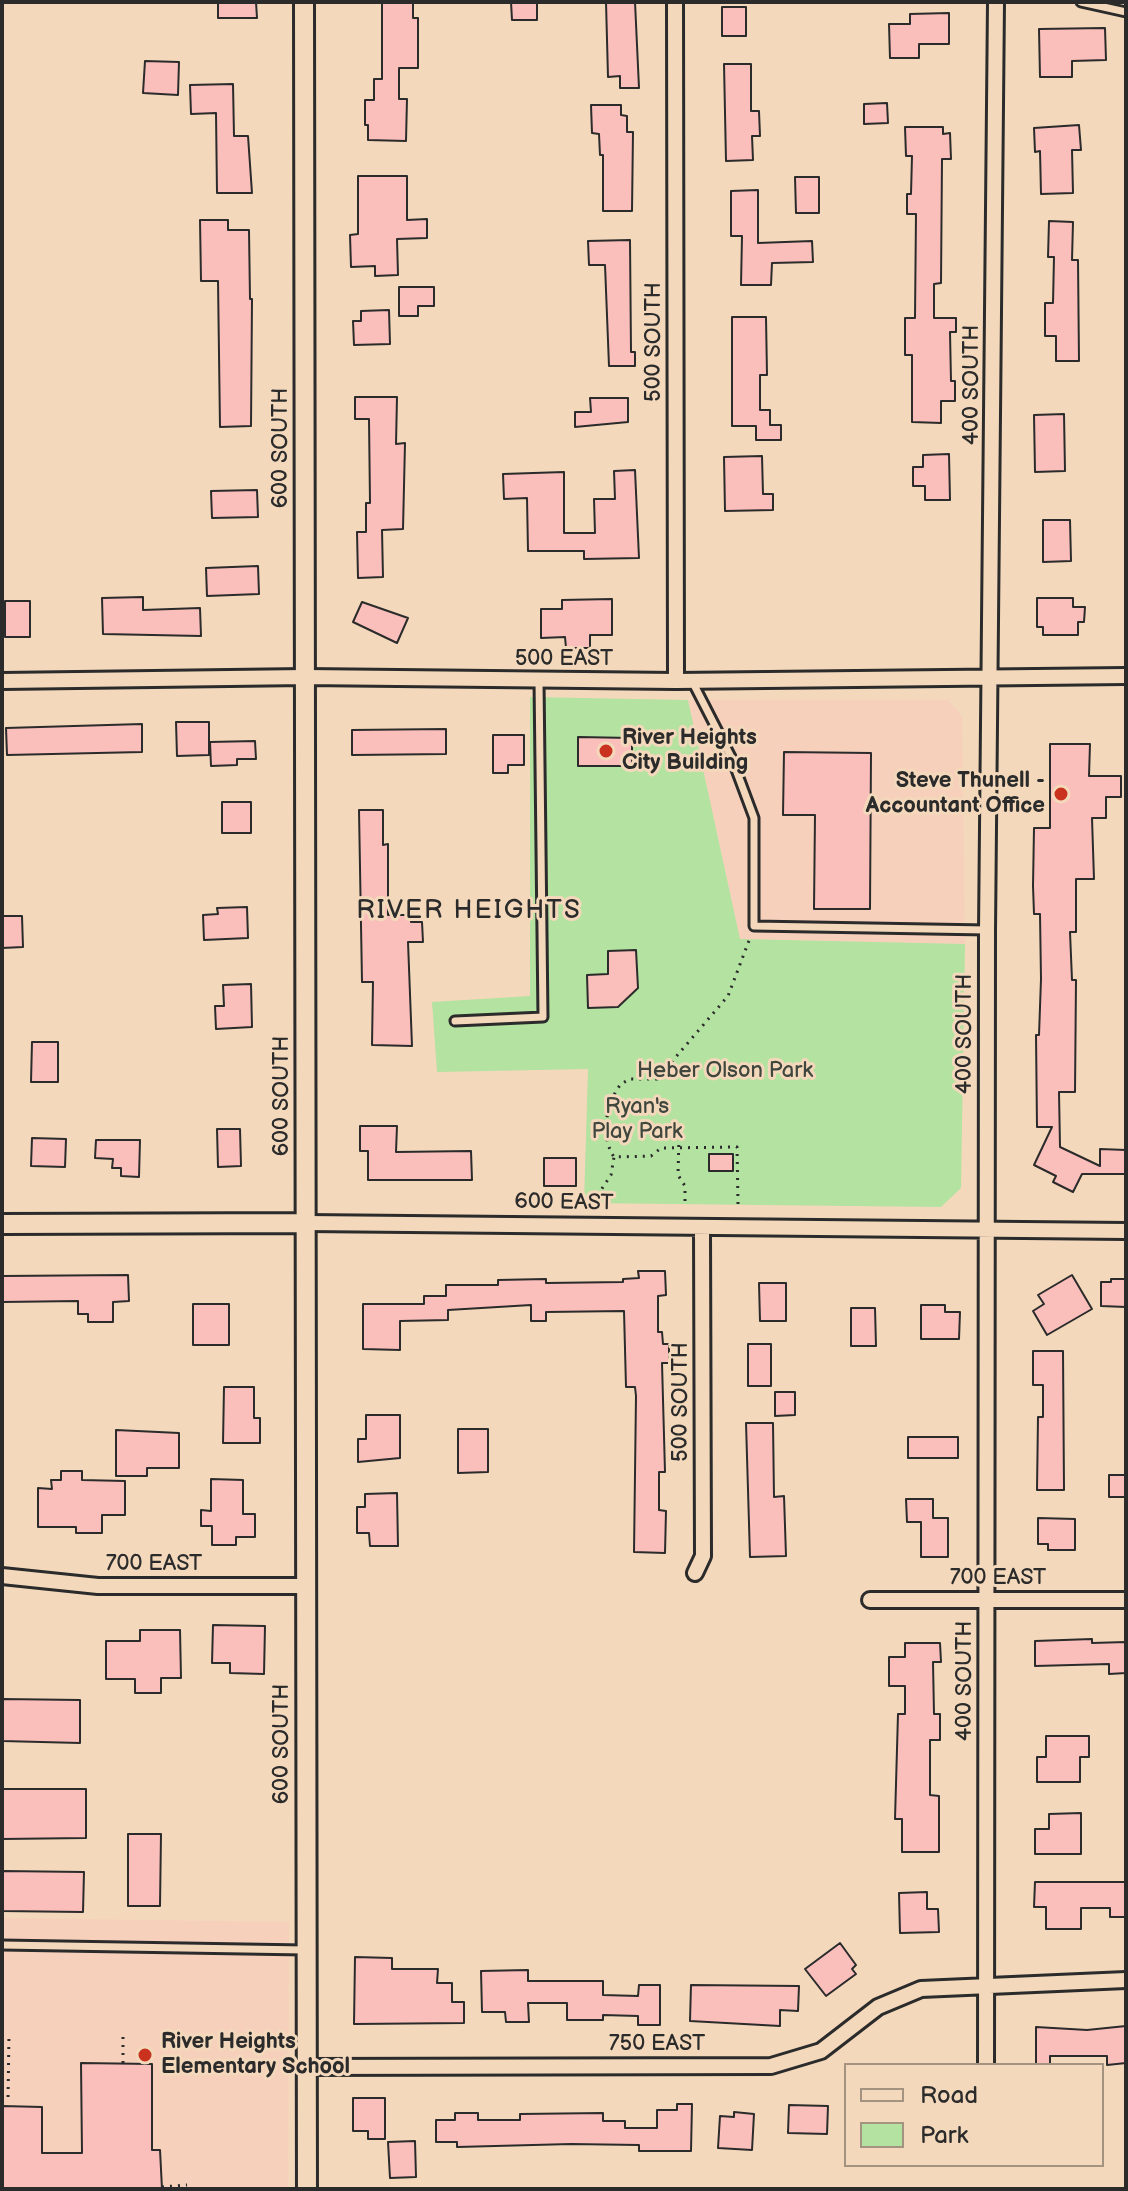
<!DOCTYPE html>
<html>
<head>
<meta charset="utf-8">
<style>
  body { margin:0 }
  #map { position:relative; width:1128px; height:2191px; overflow:hidden; background:#f4d8bb; font-family:"Balsamiq Sans",sans-serif }
  canvas { display:block }
  .frame { position:absolute; inset:0; border:4px solid #2b2b2b; pointer-events:none }
  .legend { position:absolute; left:844px; top:2063px; width:260px; height:104px; box-sizing:border-box; background:#f4d8bb; border:2px solid #a49381; margin:0; padding:10px 14px; list-style:none; font-size:24px; color:#2b2b2b }
  .legend li { display:flex; align-items:center; gap:16px; height:40px }
  .legend b { width:40px; border:2px solid #a49381 }
</style>
</head>
<body>
<div id="map">
<canvas width="1128" height="2191"></canvas>
<div class="frame"></div>
<ul class="legend">
<li><b style="height:10px;background:#f4d8bb"></b>Road</li>
<li><b style="height:22px;background:#b3e2a1"></b>Park</li>
</ul>
</div>
<script>
const g = document.querySelector('canvas').getContext('2d');
g.lineJoin = 'round';
function paint(path, color) { g.fillStyle = color; g.fill(path, 'evenodd'); }
function stroke(path, color, width, dash) { g.strokeStyle = color; g.lineWidth = width; g.lineCap = dash ? 'butt' : 'round'; g.setLineDash(dash || []); g.stroke(path); }
function label(font, color, halo, rows, align = 'center') {
  g.font = font + ' "Balsamiq Sans",sans-serif'; g.lineWidth = 6; g.setLineDash([]); g.textBaseline = 'middle'; g.strokeStyle = halo; g.fillStyle = color; for (const [text, x, y, turn = 0] of rows) {
    g.save(); g.translate(x, y); g.rotate((+turn || 0) * Math.PI / 180); g.textAlign = isNaN(turn) ? turn : align; if (halo) g.strokeText(text, 0, 0); g.fillText(text, 0, 0); g.restore();
  }
}
const built = new Path2D(`
  M688,700H948L962,716L965,944L740,939Z
  M2,1918L289,1922L288,2189H2Z`);
const green = new Path2D(`
  M530,697L688,700L740,939L965,944L961,1188L941,1207L584,1203L588,1069L437,1072L432,1002L530,996Z`);
const building = new Path2D(`
  M218,2H256L257,18H218Z
  M382,2H413V18H418V68H399V99H407L406,141L368,140V125H365V100H374V79H382Z
  M511,2H537V20H512Z
  M606,2H635L639,88H620V76L608,77Z
  M722,7H746V36H722Z
  M949,13V44H919V58H890L889,24H910V14Z
  M1105,28L1106,60L1072,61V77H1040L1039,29Z
  M145,61L179,62L178,95L143,93Z
  M724,64H751V111H759L760,136H752L753,160L726,161Z
  M233,84L234,136H248L252,193H217L216,113L191,114L190,85Z
  M887,103L888,123L864,124V104Z
  M591,105H621V115L627,116V132H633L632,211H603V155H600L599,134L592,133Z
  M1079,125L1081,150H1072L1073,193L1041,194L1040,151L1035,152L1034,128Z
  M905,127H943V134L950,133L951,159H942L941,283L934,284V318H956V332H950L951,381H955V401H941V423L912,422V355H905V318H915L916,214H907V194H911L912,156H906Z
  M358,176H407V220L427,219V238L397,239L398,275L375,276V266L351,267L350,235L358,234Z
  M795,177H819V213H796Z
  M758,190V243L812,241L813,262L772,263L771,285H741L742,236H731V191Z
  M200,220H228V230H249L250,299H252L251,426L220,427L218,281H201Z
  M1049,221L1073,222L1072,260H1078L1079,361H1056V336H1045V303H1053L1054,257H1048Z
  M630,240L631,352H635V366H609L605,265H589L588,241Z
  M399,287H434V306H418V316H399Z
  M389,310L390,344L354,345L353,321H361V311Z
  M732,317H766L767,375H760V410H770V425H781V440H756V426H732Z
  M355,397H397L396,444L405,443L403,529L382,530L383,577L358,578L357,532H366V503H370L369,419H355Z
  M590,398H628V422L575,427V412H591Z
  M1064,414L1065,471L1035,472L1034,415Z
  M949,454L950,500H925V486H913V467H923V455Z
  M762,456L763,494H773V510L725,511L724,457Z
  M635,470L639,558L584,559V551H528L527,498L504,499L503,474L564,472V533H595L594,499H615L614,471Z
  M257,490L258,517L212,518L211,491Z
  M1043,520H1070L1071,561L1043,562Z
  M258,566L259,594L207,596L206,568Z
  M143,597V610L200,608L201,636L103,634L102,598Z
  M1037,598H1073V607H1085L1084,622H1078V635H1043V627H1037Z
  M612,599V635H590V648H566L565,637L541,638V609H562V600Z
  M5,601H30V637H5Z
  M362,602L408,618L397,643L353,622Z
  M176,722H209V755L177,756Z
  M142,724V752L7,755L6,728Z
  M446,729V754L352,755V730Z
  M493,735H524V765H508V773H493Z
  M578,737L632,738V766H578Z
  M255,741L256,759H237V765L211,766L210,742Z
  M1050,744H1090L1089,776H1121V797H1106V818H1092L1094,879H1076V932H1070L1072,980H1076L1075,1092H1059L1060,1147L1100,1166V1149L1126,1150V1174H1082L1073,1192L1053,1182L1056,1176L1034,1165L1052,1127H1037L1036,1035H1039L1041,979L1040,914H1034L1033,886L1034,828H1050Z
  M784,752L871,753L870,909H814L815,815H783Z
  M222,802H251V833H222Z
  M359,810H383V845L388,844V915H411V922H422L423,942H408L412,1046L372,1045L373,982H362Z
  M247,907L248,938L204,940L203,915L218,914L217,908Z
  M2,916H22L23,947L2,948Z
  M636,950L638,988L618,1007L588,1008L587,975L608,974V951Z
  M251,984L252,1027L216,1029L215,1006H224L223,985Z
  M32,1042H58V1082H31Z
  M360,1126H397L396,1152L471,1151L472,1180H368V1151H360Z
  M217,1129H240L241,1166L218,1167Z
  M32,1138L66,1139L65,1167L31,1166Z
  M96,1140H140L139,1177L121,1176V1168H112L113,1159L95,1158Z
  M709,1154H733V1171H709Z
  M544,1158H576V1186H544Z
  M638,1271H665L666,1295L658,1296V1332H662L663,1344H669V1363H662L665,1472H659V1510L666,1511L665,1553L634,1552L636,1396L635,1387H626L624,1311L546,1312V1321H531V1305L448,1310V1320L400,1321V1350L363,1349V1304H424V1296H446V1285H498V1280L546,1279V1283L623,1282V1279L639,1278Z
  M128,1275L129,1301L113,1302V1322H88V1314H78V1301L2,1302V1276Z
  M1072,1275L1092,1309L1047,1335L1033,1311L1044,1304L1038,1295Z
  M1111,1279H1126V1307L1101,1306V1282H1111Z
  M759,1283H786V1321H760Z
  M193,1304H229V1345H193Z
  M921,1305H945V1312H960L959,1339H921Z
  M851,1308H875L876,1346H851Z
  M748,1344H771V1386H748Z
  M1033,1351H1063L1064,1490H1037L1038,1417H1043V1385H1033Z
  M224,1387H254V1418H260V1443H223Z
  M775,1392H795V1415L775,1416Z
  M366,1415H400V1458L358,1462V1439H366Z
  M746,1423H773L774,1497L784,1496L786,1556L750,1557Z
  M458,1429H488V1472L458,1473Z
  M116,1430L179,1433V1468H147V1476H116Z
  M908,1437H958V1458H908Z
  M61,1471H82V1480L125,1481V1515H102V1533H76V1527H38V1488L52,1489L51,1480H61Z
  M1109,1475H1126V1497H1109Z
  M211,1479L243,1480V1514H255V1537H236V1545H212V1526H201V1510L211,1511Z
  M397,1493L398,1546H370L369,1533H357V1507H365V1494Z
  M906,1499H933V1518H948V1557H921V1522H907Z
  M1038,1518L1075,1519V1550H1048V1544H1038Z
  M213,1625L265,1626L264,1674L230,1673V1663H212Z
  M140,1630H180L181,1678H161V1693H135V1679H106V1641H140Z
  M1092,1639V1643L1126,1642V1673L1109,1674V1664L1035,1666V1641Z
  M905,1643H940L941,1662H933L934,1714H940V1740H930V1795L939,1796V1852H902V1819H895L898,1714H905V1686H889V1657H905Z
  M2,1699L80,1700V1743L2,1741Z
  M1046,1736H1089V1757H1080V1782H1037V1757H1046Z
  M2,1789H86V1838L2,1839Z
  M1081,1813V1854H1035V1829H1049V1814Z
  M128,1834H161L160,1906H128Z
  M2,1871L84,1872L83,1912L2,1911Z
  M1035,1882H1126V1917H1110V1908H1081V1929H1046V1907H1034Z
  M927,1892V1909H938L939,1932L900,1933L899,1893Z
  M840,1943L856,1965L852,1969L856,1974L826,1996L805,1969Z
  M355,1957L392,1958V1969H438L437,1983H452V2002H464V2023L354,2024Z
  M528,1970V1981H603V1995L638,1996L639,1985H660V2025H638V2016L603,2015V2020H567V2003H528L529,2022H506L505,2012H482L481,1971Z
  M691,1985L799,1986L798,2011L780,2010V2026L690,2021Z
  M1126,2026V2063L1107,2065V2056H1050V2065H1036V2027L1087,2030Z
  M81,2063L152,2064V2150H160L162,2189H2V2106L42,2107V2153H82Z
  M353,2098H385V2139H368V2131H353Z
  M677,2104H692L691,2151H639V2145L571,2144L457,2147V2142H436V2120H455V2113H478V2120H520V2114L603,2113V2121H625V2128H657V2110H677Z
  M789,2105L828,2106L827,2134L788,2133Z
  M734,2112L754,2114L752,2150L718,2148L720,2116L734,2117Z
  M415,2141L416,2177L390,2178L388,2142Z`);
const path = new Path2D(`
  M679,1137L678,1175L685,1186V1204
  M593,1202L611,1175L614,1157
  M738,1204L737,1147L661,1148L651,1156L614,1157C600,1136 606,1103 621,1084L630,1079H657L728,996L750,938
  M123,2063V2034
  M2,2099H8L9,2034
  M162,2187L187,2185`);
const service = new Path2D(`
  M1081,2L1126,12
  M692,681L732,759L754,818V926L987,930
  M455,1021L543,1017L539,681
  M2,1945L305,1950`);
const minor = new Path2D(`
  M675,2L676,681
  M2,681L305,677L676,681L1126,676
  M306,1223L1126,1231
  M695,1573L703,1556L702,1229
  M2,1576L98,1586H306
  M870,1600H1126
  M986,2065L987,930L996,2
  M307,2067L771,2066L821,2051L878,2007L921,1989L1126,1980`);
const tertiary = new Path2D(`
  M304,2L307,2189
  M2,1224L306,1223`);
const markers = [
  [606,751,8,"#c8321e"],
  [1061,794,8,"#c8321e"],
  [145,2055,8,"#c8321e"]
];
const streetNames = [
  ["500 SOUTH",654,342,-90],
  ["400 SOUTH",972,385,-90],
  ["600 SOUTH",281,448,-90],
  ["500 EAST",564,659],
  ["400 SOUTH",965,1034,-90],
  ["600 SOUTH",282,1096,-90],
  ["600 EAST",564,1203,1],
  ["500 SOUTH",681,1402,-90],
  ["700 EAST",154,1564],
  ["700 EAST",998,1578],
  ["400 SOUTH",965,1681,-90],
  ["600 SOUTH",282,1744,-90],
  ["750 EAST",657,2044]
];
const poiNames = [
  ["River Heights",622,738],
  ["City Building",622,763],
  ["Steve Thunell -",1045,781,"right"],
  ["Accountant Office",1045,806,"right"],
  ["River Heights",161,2042],
  ["Elementary School",161,2067]
];
const parkNames = [
  ["Heber Olson Park",725,1071],
  ["Ryan's",637,1107],
  ["Play Park",637,1132]
];
const quarterNames = [
  ["RIVER HEIGHTS",469,911]
];
paint(built, '#f6d0bb');
paint(green, '#b3e2a1');
paint(building, '#fbbfbb');
stroke(building, '#2b2b2b', 2);
stroke(service, '#2b2b2b', 13);
stroke(minor, '#2b2b2b', 20);
stroke(tertiary, '#2b2b2b', 24);
stroke(path, '#2b2b2b', 3, [2, 6]);
stroke(service, '#f4d8bb', 7);
stroke(minor, '#f4d8bb', 14);
stroke(tertiary, '#f4d8bb', 18);
for (const [x, y, r, color] of markers) { const dot = new Path2D(); dot.arc(x, y, r, 0, 2 * Math.PI); g.fillStyle = color; g.fill(dot); stroke(dot, '#f4d8bb', 3); }
label('22px', '#2b2b2b', '#f4d8bb', streetNames);
label('bold 22px', '#2b2b2b', '#f4d8bb', poiNames, 'left');
label('22px', '#3f463d', '#f4d8bb', parkNames);
g.letterSpacing = '2px';
label('26px', '#2b2b2b', '#f4d8bb', quarterNames);
g.letterSpacing = '0px';
</script>
</body>
</html>
